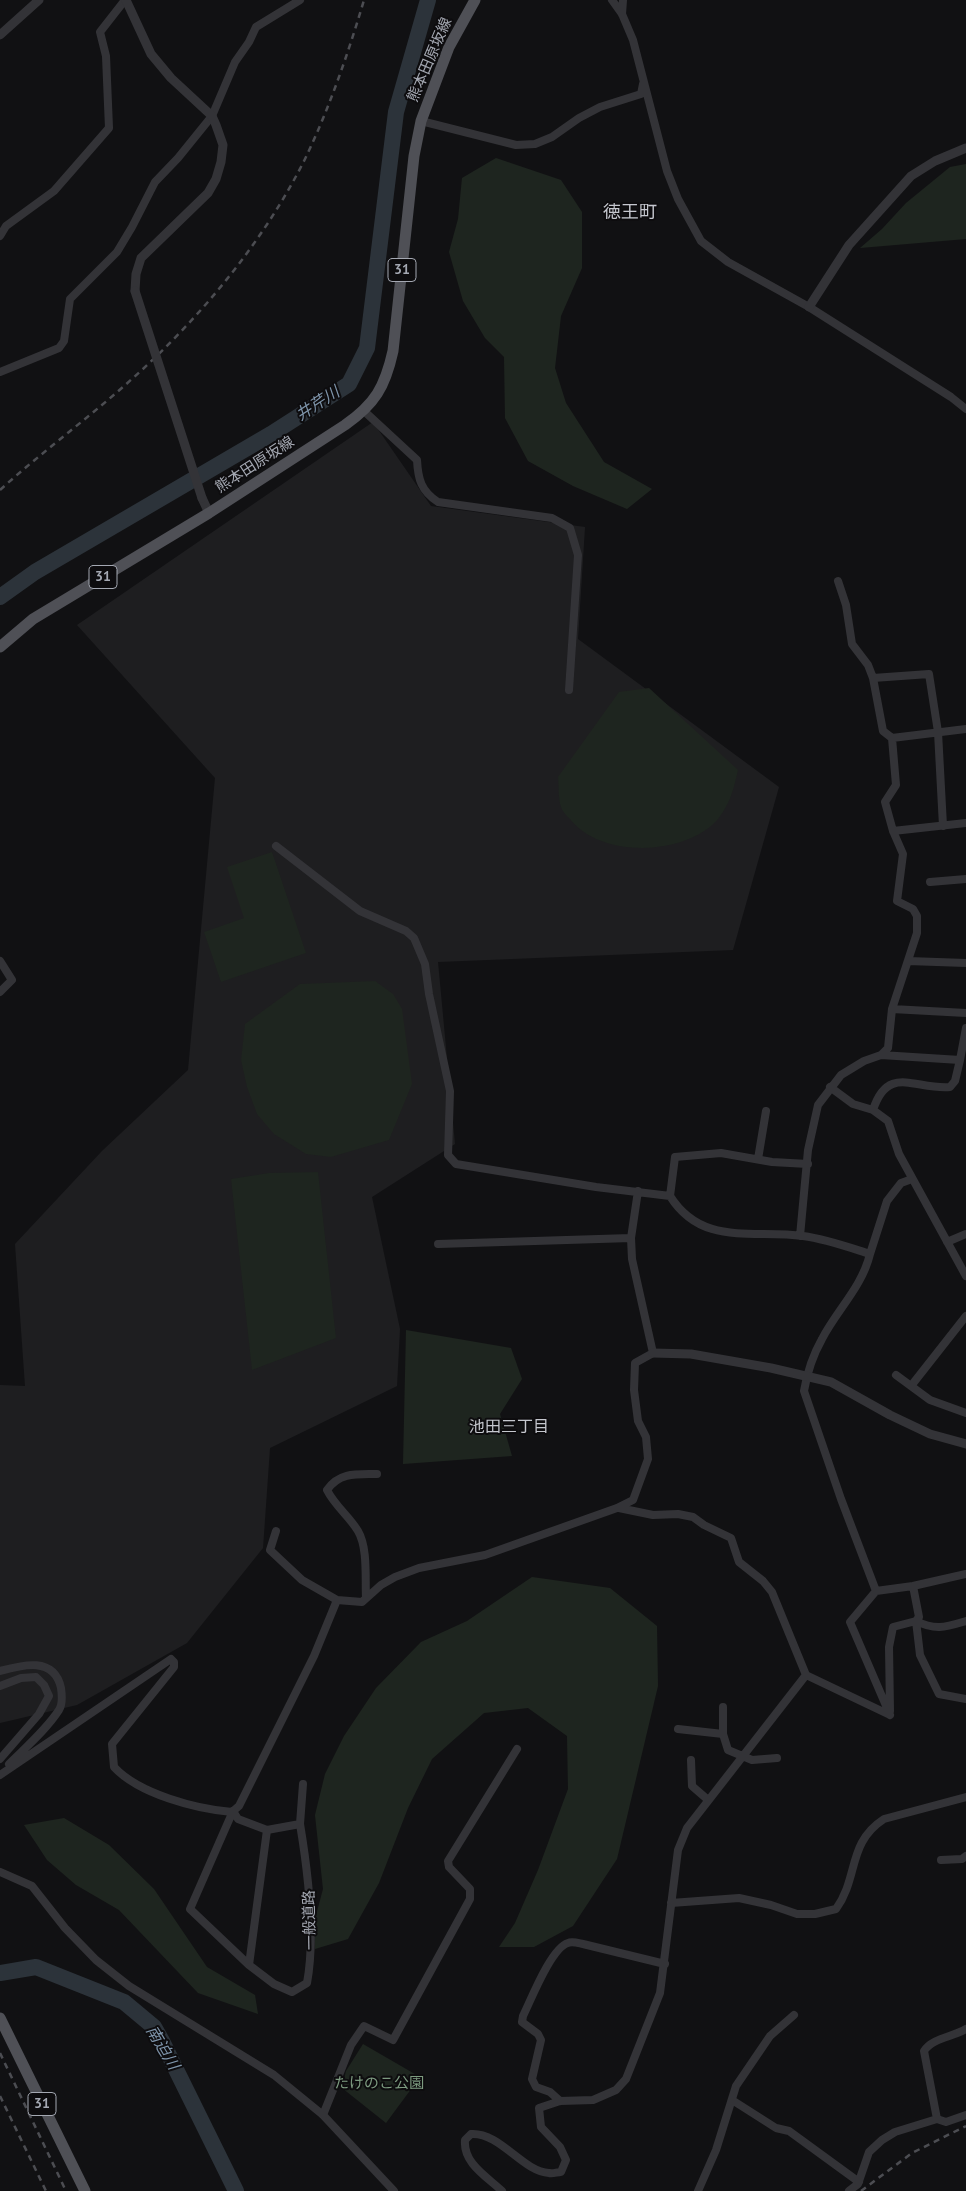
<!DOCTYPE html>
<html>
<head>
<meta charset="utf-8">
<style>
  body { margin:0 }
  canvas { display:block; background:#111113 }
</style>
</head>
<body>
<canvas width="966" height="2191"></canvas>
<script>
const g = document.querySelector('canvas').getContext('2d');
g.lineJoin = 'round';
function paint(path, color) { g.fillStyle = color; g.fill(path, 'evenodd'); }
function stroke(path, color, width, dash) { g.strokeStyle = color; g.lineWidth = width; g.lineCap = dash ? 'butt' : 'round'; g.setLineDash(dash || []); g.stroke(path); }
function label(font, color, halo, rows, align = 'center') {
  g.font = font + ' "PT Sans","Noto Sans JP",sans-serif'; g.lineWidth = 4; g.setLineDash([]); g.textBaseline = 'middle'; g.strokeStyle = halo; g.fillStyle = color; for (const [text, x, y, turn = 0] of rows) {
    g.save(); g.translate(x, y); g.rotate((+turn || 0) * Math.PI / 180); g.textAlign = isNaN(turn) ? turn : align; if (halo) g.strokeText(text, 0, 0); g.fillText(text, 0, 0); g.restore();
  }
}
const built = new Path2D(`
  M373,422L431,506L585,527L578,639L779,787L733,950L438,962L455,1144L372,1197L400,1329L397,1386L270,1448L263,1548L187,1643L77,1705L0,1723V1385L25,1386L15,1244L102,1151L188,1070L215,778L77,625Z`);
const green = new Path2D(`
  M496,158L561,180L582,212V268L561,316L555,368L566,403L604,462L652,489L627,509L573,486L528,461L505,418L504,357L485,338L463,301L449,252L458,219L462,178Z
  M966,164V239L860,248L882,229L906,203L950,167Z
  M649,688L738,770C734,788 730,804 718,819C686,856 601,859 570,819C567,816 562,811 561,807C558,798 559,786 558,777L619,692Z
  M272,852L306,953L221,982L204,932L244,918L227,867Z
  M375,981L393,994L402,1009L412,1084L389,1140L331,1157L306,1154L274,1134L257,1114L247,1087L241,1060L245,1024L300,984Z
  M318,1172L336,1338L252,1370L231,1179L269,1173Z
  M406,1330L511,1348L522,1379L500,1414L512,1456L403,1464Z
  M532,1577L610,1588L657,1626L658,1686L617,1859L573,1926L534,1947H499L515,1923L538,1870L568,1789L567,1736L528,1708L484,1713L432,1759L408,1808L379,1883L348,1939L315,1949V1919L323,1889L315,1815L325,1774L344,1736L376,1688L421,1642L467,1621Z
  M64,1818L109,1845L154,1889L207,1967L255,1995L258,2014L198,1993L119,1910L76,1885L47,1860L24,1825Z
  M363,2044L420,2077L386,2123L342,2088L346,2071Z`);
const river = new Path2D(`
  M0,597L35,572L271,434L349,384L367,348L396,112L428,0
  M0,1973L36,1967L124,2002L154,2027L162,2041L236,2191`);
const minor = new Path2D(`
  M612,0L622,14L633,40L667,171L678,199L701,241L728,262L809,307L951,397L966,409
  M622,14L623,0
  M421,121L516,145L535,144L552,137L579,118L600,107L641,94L643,84
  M0,236L6,226L54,191L109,128L106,56L100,32L125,0
  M0,372L59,348L64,341L70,299L117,252L132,227L155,182L178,158L212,116L235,62L249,42L256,27L300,0
  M364,411L417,460C418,479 421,491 438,502L552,518L570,528L578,555L569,690
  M838,581L846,605L852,644L868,665L873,678L883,731L892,738L966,729
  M873,678L929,674L938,732L943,826
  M893,831L966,823
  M276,846L360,911L406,931L414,938L425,964L429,994L450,1091L448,1155L456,1164L596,1187L670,1196L675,1157L721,1153L772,1162L808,1164
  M930,882L966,879
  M0,961L12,980L0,992
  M908,961L966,963
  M892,1009L966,1013
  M881,1055L960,1060L966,1028
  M830,1087L853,1104L873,1110L888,1121L899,1154L966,1276
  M873,1110C888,1064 915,1090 950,1087L955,1081L960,1060
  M758,1159L766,1111
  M670,1196C702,1247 753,1229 803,1236C826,1239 848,1247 870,1254C862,1287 837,1310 822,1339C813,1355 807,1373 804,1391L841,1499L876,1591
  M800,1236L808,1150L818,1105L841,1075L864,1061L881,1055L888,1048L892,1009L917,933V916L913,909L897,901L903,854L893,831L885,802L896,785L892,738
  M947,1242L966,1234
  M438,1244L631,1238
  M870,1254L887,1201L901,1183L912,1179
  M896,1375L930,1400L966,1413
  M911,1386L966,1316
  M619,1508L653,1515L678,1514L693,1517L704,1525L731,1538L739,1562L763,1581L772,1592L806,1675L890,1715
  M276,1531L270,1550L302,1580L337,1600L362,1602L381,1585L395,1577L419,1568L485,1555L617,1508L633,1500L648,1459L646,1437L638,1421L634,1390L635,1363L653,1353L632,1259L631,1238L638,1191
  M913,1586L919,1617L916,1621C936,1631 946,1627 966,1621
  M366,1598C365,1578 368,1548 358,1531C349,1516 335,1506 327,1490C339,1472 357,1474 377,1474
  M0,1671C22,1665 54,1656 61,1688C62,1695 63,1704 59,1710C46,1730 26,1747 9,1764
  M0,1686L21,1678L36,1677L44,1685L49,1696L39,1714L0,1759
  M723,1707V1734L728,1750L752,1760L777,1758
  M890,1711L889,1647L893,1627L916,1621L920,1655L939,1694L966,1699
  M890,1715L850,1622L876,1591L913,1586L966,1574
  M678,1729L723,1734
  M691,1760L692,1786L707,1799
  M0,1775L171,1659L174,1662V1667L112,1744L114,1767C139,1794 196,1809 232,1812L239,1806L314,1656L337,1600
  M233,1811L238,1819L267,1830L249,1965L190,1909Z
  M300,1824L303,1784
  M941,1860L962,1859L966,1856
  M0,1872L32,1886L65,1928L96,1960L129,1986L274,2075L323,2115L394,2191
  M671,1903L739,1898L771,1905L797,1914H815L836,1909C859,1877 847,1843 884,1819L966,1797
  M249,1965L274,1984L292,1992L307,1983C316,1935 308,1872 300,1824L267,1830
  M732,2100L776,2128L789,2131L859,2182
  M560,2101L550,2092L536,2087L532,2079L541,2040L538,2034L522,2022L523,2016C531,2000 551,1948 568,1943C572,1941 578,1943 583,1944L665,1964
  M323,2115L351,2045L364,2026L393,2040L470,1899V1889L449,1867L448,1861L517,1749
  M937,2119L924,2051C932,2038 953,2037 966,2029
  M502,2191C486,2176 463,2163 465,2140L471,2134C500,2132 523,2172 549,2173C553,2174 557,2172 561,2172L566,2160L560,2147L541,2127L539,2108L560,2101L593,2100L616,2090L626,2079L660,1993L678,1850L687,1828L806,1675
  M698,2191L716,2150L736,2086L770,2036L794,2015
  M849,2191L858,2184L869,2152L882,2140L895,2132L937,2119L946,2122L966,2115`);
const tertiary = new Path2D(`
  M126,0L151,54L171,78L212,116L216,125L223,145L221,162L216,179L208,193L141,258L136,274L135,291
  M0,35L39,0
  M809,307L849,245L911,176L935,161L966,148
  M202,498L209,513
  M653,1353L691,1354L771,1368L831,1382L890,1415L930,1434L966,1444`);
const primary = new Path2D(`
  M0,647L33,619L209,513L345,425C375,404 385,387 393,351L414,156L421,121L449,47L475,0
  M0,2018L85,2191`);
const rail = new Path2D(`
  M0,490C43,451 90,417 133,378C201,317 264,241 305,159C329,109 348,54 364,0
  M0,2053L66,2191
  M0,2096L46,2191
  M861,2191L912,2153L966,2126`);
const tertiaryBridge = new Path2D(`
  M135,291L202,498`);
const shields = [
  [402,270,28],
  [103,577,28],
  [42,2104,28]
];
const shieldNames = [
  ["31",402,270],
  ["31",103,577],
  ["31",42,2104]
];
const streetNames = [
  ["熊本田原坂線",430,60,-67],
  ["熊本田原坂線",255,465,-33],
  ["一般道路",310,1920,-91]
];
const parkNames = [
  ["たけのこ公園",379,2084]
];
const waterNames = [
  ["井芹川",318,404,-33],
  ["南迫川",162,2048,59]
];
const neighbourhoodNames = [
  ["池田三丁目",509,1427]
];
const quarterNames = [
  ["徳王町",630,213]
];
paint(built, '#1e1e20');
paint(green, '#1e251f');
stroke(river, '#2c333a', 16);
stroke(minor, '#333337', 8);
stroke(tertiary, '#333337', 9);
stroke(primary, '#4f5056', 11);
stroke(rail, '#4c4d52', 2.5, [6, 5]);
stroke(tertiaryBridge, '#333337', 9);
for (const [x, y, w] of shields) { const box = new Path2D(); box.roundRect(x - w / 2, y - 11.5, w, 23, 4); g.fillStyle = '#0d0c0e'; g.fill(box); stroke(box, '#a4a8b2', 1); }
label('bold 14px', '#a4a8b2', null, shieldNames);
label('15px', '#a4a8b2', '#0d0c0e', streetNames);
label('15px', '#7d9b80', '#0d0c0e', parkNames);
label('italic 16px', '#7e94aa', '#0d0c0e', waterNames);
label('16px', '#c5c7ce', '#0d0c0e', neighbourhoodNames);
label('18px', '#c5c7ce', '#0d0c0e', quarterNames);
</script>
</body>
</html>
